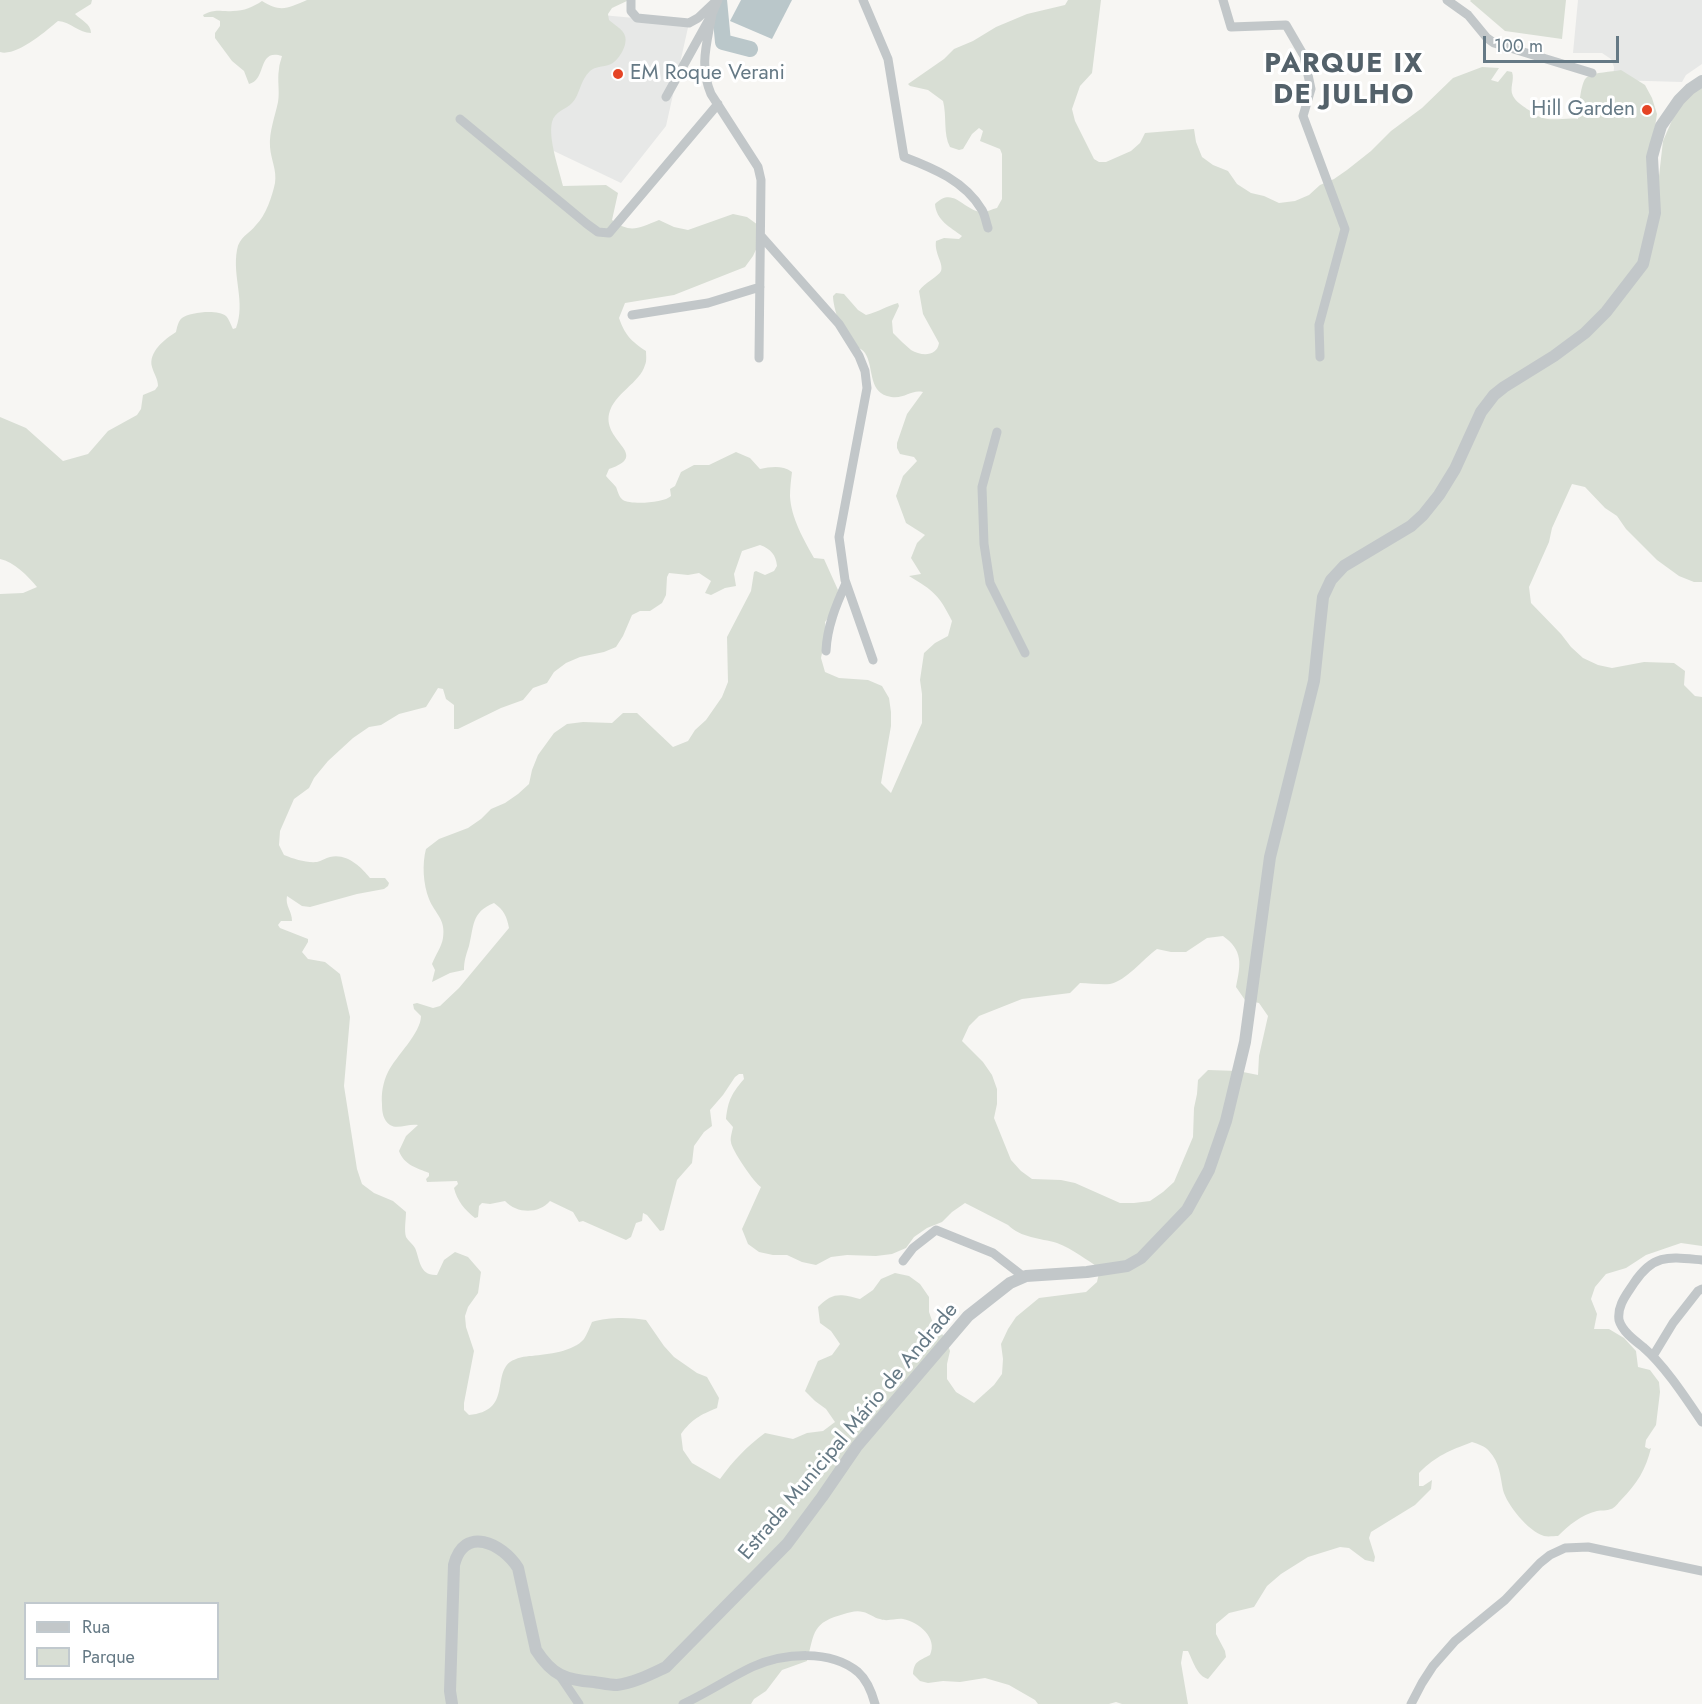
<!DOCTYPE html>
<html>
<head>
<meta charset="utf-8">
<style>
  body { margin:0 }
  #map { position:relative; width:1702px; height:1704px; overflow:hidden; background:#f7f6f3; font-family:Jost,sans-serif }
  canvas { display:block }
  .legend { position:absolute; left:24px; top:1602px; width:195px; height:78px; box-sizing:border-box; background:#fff; border:2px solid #c1c9ce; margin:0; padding:8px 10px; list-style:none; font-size:18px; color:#657985 }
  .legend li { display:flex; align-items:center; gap:12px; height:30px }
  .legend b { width:30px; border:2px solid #c1c9ce }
  .scale { position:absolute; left:1483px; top:36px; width:136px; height:27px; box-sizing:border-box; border:3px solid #657985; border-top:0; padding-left:8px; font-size:18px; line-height:21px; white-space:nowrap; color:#657985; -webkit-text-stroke:4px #fff; paint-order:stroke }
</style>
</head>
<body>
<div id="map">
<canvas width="1702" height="1704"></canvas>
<ul class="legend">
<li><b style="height:8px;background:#c2c7c9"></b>Rua</li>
<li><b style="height:16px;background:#d8ded4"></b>Parque</li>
</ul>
<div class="scale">100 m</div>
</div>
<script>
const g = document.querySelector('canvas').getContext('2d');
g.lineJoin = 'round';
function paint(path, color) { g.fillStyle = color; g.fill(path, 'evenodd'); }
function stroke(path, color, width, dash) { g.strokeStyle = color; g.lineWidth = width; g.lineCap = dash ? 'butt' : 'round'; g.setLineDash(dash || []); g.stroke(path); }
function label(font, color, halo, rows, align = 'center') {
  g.font = font + ' Jost,sans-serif'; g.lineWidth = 6; g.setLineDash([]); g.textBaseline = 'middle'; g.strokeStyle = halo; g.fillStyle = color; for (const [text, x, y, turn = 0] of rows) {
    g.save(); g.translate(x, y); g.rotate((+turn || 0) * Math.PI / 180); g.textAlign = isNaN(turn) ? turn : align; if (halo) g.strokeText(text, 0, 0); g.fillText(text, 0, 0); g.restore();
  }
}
const built = new Path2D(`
  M1578,0H1702V64L1686,75L1682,82L1613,80L1614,67L1611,59L1602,53H1573Z
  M580,13L689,23L666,126L621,183L535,142Z`);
const green = new Path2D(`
  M0,0H92L91,4L75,14C81,20 91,24 91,33C79,33 71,22 58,21C46,31 16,57 0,52Z
  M307,0H629L612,8L608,14L609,20C613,24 624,30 625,36C628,45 619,60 611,64C605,67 595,66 590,71C580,80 580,95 572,103C565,110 555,111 552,122C548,139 559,169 563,186L606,185L618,193L612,220C631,234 638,228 659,220L674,227L688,230L733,214L747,217L758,225L760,241L753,256L745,267L674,295L625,303L619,318C625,335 631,341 646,351C646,355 647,361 645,365C640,383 614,393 609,414C603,442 651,455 609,469L606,476C609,480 613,483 616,487C618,492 619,497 623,500C631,505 664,503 671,496L670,489L675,486L681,472L694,465H709L736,452L750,458L760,469C771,467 782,465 792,472C791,480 790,488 790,496C791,518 804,540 814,558L824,559L838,590L834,610L825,622L826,634L821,658L825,672L839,678L868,680L882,686L889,698L891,712V726L881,783L891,793L922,723V694L920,680L924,653L935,643L948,636L952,621C939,595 934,591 909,576L921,574L911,558L917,543L925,535L906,523L896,496L903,476L917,461L914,457L900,454L897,448V443L907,414L923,392C910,389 904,401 887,396C868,390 874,367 865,353C861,347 854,348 850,343C842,336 833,307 833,296L836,293L844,294L858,310L866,315C878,312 887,306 898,303L899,306L892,321L893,333C899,339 905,345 911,350C921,356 937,357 939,343L923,314L919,291C924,283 939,276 941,271C944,264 934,253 936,241L944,238L959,239L962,236C950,227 936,220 935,204C954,185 964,212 983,212C987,212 992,209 997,208L1002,199V154L1000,149L980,141L983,131L979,128L972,134L963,149L959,150L950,147C943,134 947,116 943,101L928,90L910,86L908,84L944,59L954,49L973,41L996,27L1027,14L1065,5L1068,0H1101L1092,73L1080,86L1072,109L1075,121L1094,159L1099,162H1106L1131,151L1140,143L1145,133L1194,129L1196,142L1202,157L1213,165L1228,171L1237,184L1251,193L1264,196L1279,203L1295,201L1309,195L1320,185L1334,179L1347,170L1371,151L1391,131L1422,108L1453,78L1482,67L1499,68L1491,80L1498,82L1507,71L1512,72C1515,80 1509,88 1513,96C1516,102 1522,105 1527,109C1531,111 1535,115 1540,117C1551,122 1566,117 1578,119C1579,110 1580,82 1587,77C1595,72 1611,72 1621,70L1645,85L1652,98L1657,114L1651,152L1659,176L1663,141L1673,118L1685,98L1702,86V582H1694L1679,576L1657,560L1626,529L1617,516L1605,508L1585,487L1572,484L1552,528L1549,542L1529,587L1531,603L1561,634L1571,647L1583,658L1598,665L1612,668L1644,662L1674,663L1685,671L1684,685L1695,696L1702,697V1246L1681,1243L1646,1255L1626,1268L1606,1274L1595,1287L1591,1299L1597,1314L1594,1329H1609L1624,1338L1636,1351L1638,1367L1650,1370L1659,1382L1660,1392L1656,1425L1646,1440L1645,1447L1649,1449L1651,1448C1646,1469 1637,1484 1621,1500C1618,1503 1615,1508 1611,1509C1607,1511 1601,1510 1597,1511C1581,1515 1569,1525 1558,1536C1554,1536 1548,1537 1544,1536C1528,1531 1507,1505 1503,1490C1500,1475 1500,1463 1489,1451C1485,1446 1478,1444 1472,1442C1449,1451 1437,1455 1419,1473V1486H1423L1432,1480L1431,1489L1415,1505L1371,1532L1369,1538L1375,1557L1374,1562L1365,1560L1349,1548L1340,1547L1308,1557L1281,1574L1267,1586L1254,1607L1229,1613L1216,1624V1634L1225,1651L1226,1657L1208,1679C1197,1676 1193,1661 1188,1651H1183L1181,1663L1188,1704H1122L1116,1702L1109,1704H1038L1035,1700L1009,1685L985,1678L960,1682L943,1681L928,1683L920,1681L913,1674C914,1661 919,1661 930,1655C938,1638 919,1622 903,1619C896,1618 887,1622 880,1619C874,1618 869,1613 863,1612C857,1610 850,1612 844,1614C812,1623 815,1631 807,1661L782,1670L766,1691L754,1699L751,1704H0V594L23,593L37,587C28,576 14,562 0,559V417L26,428L63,461L88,454L108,431L137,415L141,409L143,395L155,390L158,386C158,379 154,374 152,367C148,352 165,339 176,332C177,328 178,321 182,318C190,312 218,309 226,316C229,319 231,325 233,329L236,328C246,302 232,277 237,250C239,237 249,234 256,225C266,215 272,197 275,183C277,170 271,160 270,147C269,131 275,117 278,102C280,91 277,80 279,69C279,65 281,60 282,56C257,48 267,80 249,84L244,71L232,61L215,38V33L220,26V21L213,17H204L203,15C217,8 219,12 233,11C244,11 253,7 262,1C281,13 288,8 307,0ZM760,545C771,549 776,555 777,566L774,571L765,575L756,571L754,572L751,591L727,637L728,682L722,697L706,720L695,730L688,741L673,747L637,713H623L612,723L583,722L567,724L554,733L538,755L532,770L529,784L518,794L505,803L491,809L481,819L468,828L439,839L426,849C422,864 423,884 429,899C435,914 446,919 443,938C442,946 435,956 432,964L435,970L432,982L450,973L464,970C464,961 466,955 469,946C474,927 471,912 494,903C504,910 507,917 509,928L459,988L440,1006L433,1008L417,1003L413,1004L414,1009L421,1016C421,1033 396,1056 388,1072C383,1082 381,1094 382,1104C382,1112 383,1120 390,1125C398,1130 409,1123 418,1125L406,1136L399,1151C404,1165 417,1168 429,1173V1176L426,1179L427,1182L457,1181L458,1184L454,1188C457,1201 465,1210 475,1218L478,1217L479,1206L482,1203L490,1204L505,1201C517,1214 539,1214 550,1201L573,1212L579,1222L583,1221L626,1240L631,1237L636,1223L642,1221L643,1213L647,1215L660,1231L664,1230L677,1180L692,1163L694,1146L704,1132L712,1126L710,1110L723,1095L735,1077L739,1074H743L744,1079C732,1093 728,1100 726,1119L733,1127C732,1132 730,1138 731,1142C731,1149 755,1184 761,1187L742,1229L748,1244L759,1252L773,1255H787L802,1262L816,1265L831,1257L847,1255L876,1256L892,1254L906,1248L914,1237L927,1228L942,1222L952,1212L965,1203L1008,1225C1021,1238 1040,1238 1057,1243C1073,1249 1086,1260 1100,1268L1097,1282L1086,1292L1039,1298L1016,1317L1008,1329L1001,1344L1003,1359L1002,1374L994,1385L974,1403L956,1392L947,1379V1364L950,1351L945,1337L934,1326L929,1312V1297L920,1284L909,1276L895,1273L881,1279L873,1290L860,1299C840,1294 833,1292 818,1307L820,1323L831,1331L840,1344L832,1355L818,1361L805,1391L815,1401L826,1409L835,1422L823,1431L807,1433L793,1439L765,1433C747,1446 733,1461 720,1479L692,1463L683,1450L681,1434C692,1419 700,1415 717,1408L719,1398L707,1377L697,1373L674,1357L664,1346L646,1320C630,1317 607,1317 592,1322C590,1327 587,1334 584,1339C573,1352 548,1354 532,1356C525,1356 516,1358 510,1362C492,1376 512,1411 469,1415L464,1410V1403L474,1351L466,1327L465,1316L468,1307L478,1293L481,1272L468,1257L455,1252L444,1260L437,1275C419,1276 420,1259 415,1248C413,1244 408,1241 406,1237C404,1230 406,1219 406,1212L393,1201L374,1193L362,1184L357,1169L344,1086L350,1017L340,974L325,962L308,959L302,952L308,942V939L280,928L278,925L281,921H292C292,911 285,906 287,896L302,906L310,907L357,894L384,889L388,886L389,883L385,878H370C361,867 347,853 330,857C326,858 321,861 317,862C306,863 294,859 284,855L279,845L280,831L294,799L309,788L314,778L328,761L353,738L369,727L381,725L399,714L426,707L438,688L443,689L446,699L454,705V729H458L501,708L523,700L533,688L547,683L554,672L566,663L580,657L604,652L616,647L623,636L632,615L640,611H650L662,603L666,595L667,577L669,573L688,575L699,573L711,581L705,593L711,595L725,588L736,586L734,574L742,551ZM1223,936C1243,950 1241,964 1236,987L1245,1000L1259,1003L1268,1016L1259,1056L1258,1075L1238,1071L1208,1070L1198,1080L1197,1094L1194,1108L1193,1137L1174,1182L1163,1192L1150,1201L1134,1203H1120L1075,1183L1061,1180L1032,1179L1021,1171L1011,1160L994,1118L997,1104V1089L992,1075L983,1062L962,1041L969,1026L979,1016L1022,999L1070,993L1080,983C1089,983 1101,985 1110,984C1126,981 1143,959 1157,949L1171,952H1186L1207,938ZM26,1604H218V1678H26Z
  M1471,0H1566L1562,39L1505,31L1470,1Z`);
const water = new Path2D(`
  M741,0H792L772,39L730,21Z`);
const river = new Path2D(`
  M719,0L723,42L750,49`);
const minor = new Path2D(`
  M631,0V11L637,18L689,23L698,18L715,2
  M863,0L888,59L904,157C933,168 965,181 982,210C985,215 986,222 988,228
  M1223,0L1231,27L1286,25L1304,56L1311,89L1303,116L1345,229L1319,325L1320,357
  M1447,0L1468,15L1487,38L1494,43L1592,73
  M712,14C707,44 699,65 711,94L758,167L761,180L759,358
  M666,97L712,14L718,0
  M460,119L587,224L598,232L609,233L718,104
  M761,236L839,324L859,356L865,371L867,388L839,537L845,580L873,660
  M632,315L708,303L760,287
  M997,432L982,487L984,544L990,583L1025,653
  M826,651C827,627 836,605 846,583
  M1702,1260C1670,1257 1654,1253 1634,1283C1627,1294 1617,1305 1619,1320C1622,1331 1634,1340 1643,1347C1665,1366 1685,1397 1702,1422
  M903,1261L913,1248L936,1230L993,1253L1024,1277
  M1653,1356L1673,1323L1698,1291L1702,1289
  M560,1676L579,1704
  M683,1704C707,1693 729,1678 752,1667C784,1653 830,1649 858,1672C867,1680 872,1693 875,1704
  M1411,1704L1422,1683L1433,1666L1455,1641L1505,1600L1540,1563L1550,1555L1565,1548L1588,1547L1702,1571`);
const tertiary = new Path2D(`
  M452,1704L450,1691L454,1565C464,1525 502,1543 518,1568L536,1650C552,1675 565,1680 594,1682C601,1683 610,1685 617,1685C634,1683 651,1674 666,1667L787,1544L822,1497L857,1446L968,1316L1010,1283L1026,1276L1087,1272L1127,1266L1141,1258L1187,1210L1209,1170L1226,1121L1245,1042L1270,857L1314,681L1323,597L1331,580L1344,566L1411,526L1423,515L1439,495L1455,469L1481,412L1494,395L1504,387L1554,356L1585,333L1606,312L1643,264L1655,213L1652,157L1655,146L1661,126L1679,100L1690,89L1702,81`);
const markers = [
  [618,74,6,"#e54425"],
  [1647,110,6,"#e54425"]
];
const poiNames = [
  ["EM Roque Verani",630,74],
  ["Hill Garden",1635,110,"right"]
];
const streetNames = [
  ["Estrada Municipal Mário de Andrade",849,1432,-50]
];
const districtNames = [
  ["PARQUE IX",1344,65],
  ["DE JULHO",1344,96]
];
paint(built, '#e7e8e7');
paint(green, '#d8ded4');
paint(water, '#bac7ca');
stroke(river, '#bac7ca', 16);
stroke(minor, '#c2c7c9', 9);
stroke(tertiary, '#c2c7c9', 12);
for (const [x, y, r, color] of markers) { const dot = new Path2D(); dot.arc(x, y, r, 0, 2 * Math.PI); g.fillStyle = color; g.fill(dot); stroke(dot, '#fff', 2); }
label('21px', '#657985', '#fff', poiNames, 'left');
label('21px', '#657985', '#fff', streetNames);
g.letterSpacing = '1.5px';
label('bold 27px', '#53616a', '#fff', districtNames);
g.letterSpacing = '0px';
</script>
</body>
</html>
